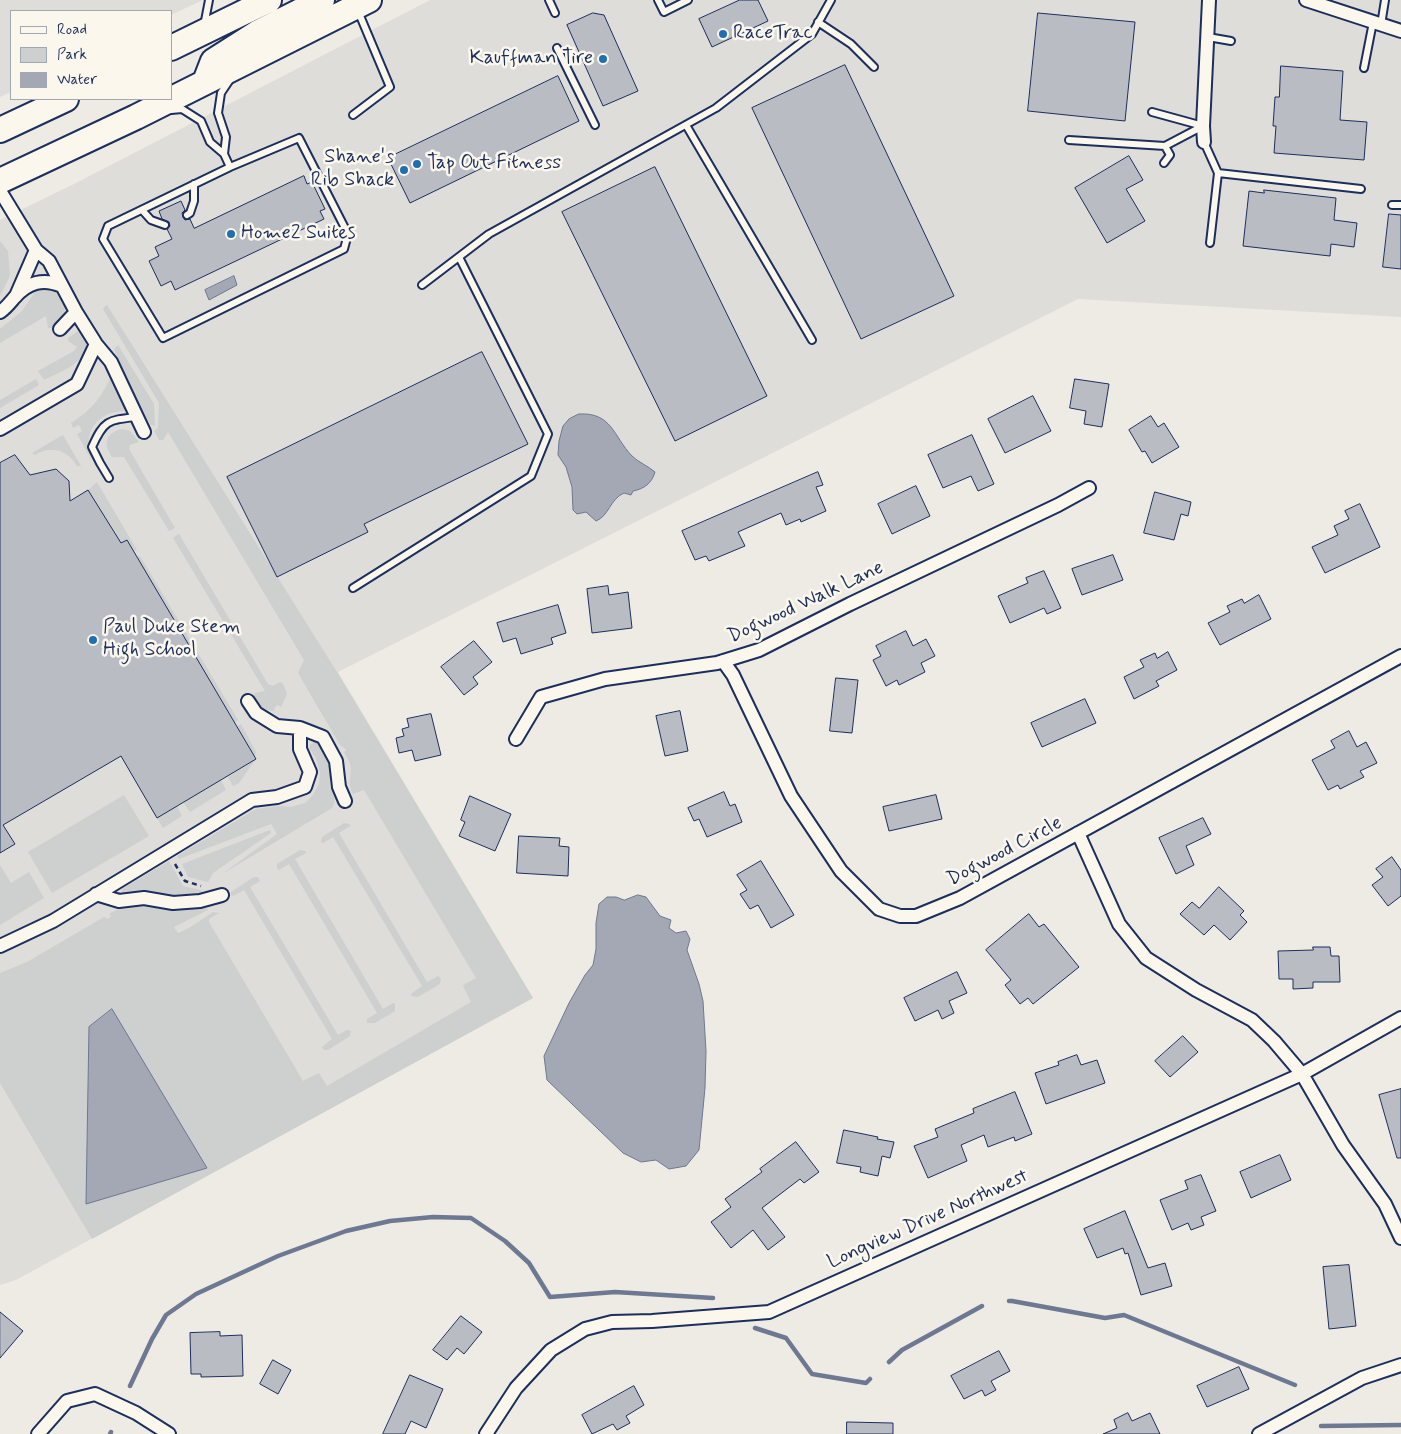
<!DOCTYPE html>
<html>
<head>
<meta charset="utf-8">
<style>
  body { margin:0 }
  #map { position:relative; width:1401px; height:1434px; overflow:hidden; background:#eeebe4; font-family:Mynerve,sans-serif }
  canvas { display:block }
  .legend { position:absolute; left:10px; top:10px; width:162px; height:90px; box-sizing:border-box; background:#fbf7ec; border:1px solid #a1a7b3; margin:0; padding:6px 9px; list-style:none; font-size:15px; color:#1b2f5e }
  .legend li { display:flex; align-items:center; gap:10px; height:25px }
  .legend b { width:25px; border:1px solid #a1a7b3 }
</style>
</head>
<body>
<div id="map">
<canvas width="1401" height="1434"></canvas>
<ul class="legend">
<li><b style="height:6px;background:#fbf7ec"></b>Road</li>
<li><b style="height:14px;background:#cecfcf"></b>Park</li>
<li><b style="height:14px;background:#a3a8b4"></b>Water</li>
</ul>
</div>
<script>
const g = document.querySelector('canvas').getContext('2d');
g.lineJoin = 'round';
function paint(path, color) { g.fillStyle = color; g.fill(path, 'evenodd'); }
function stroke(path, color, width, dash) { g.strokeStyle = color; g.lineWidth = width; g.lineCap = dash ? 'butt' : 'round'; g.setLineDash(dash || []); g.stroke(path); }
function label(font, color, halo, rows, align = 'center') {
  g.font = font + ' Mynerve,sans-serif'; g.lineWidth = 5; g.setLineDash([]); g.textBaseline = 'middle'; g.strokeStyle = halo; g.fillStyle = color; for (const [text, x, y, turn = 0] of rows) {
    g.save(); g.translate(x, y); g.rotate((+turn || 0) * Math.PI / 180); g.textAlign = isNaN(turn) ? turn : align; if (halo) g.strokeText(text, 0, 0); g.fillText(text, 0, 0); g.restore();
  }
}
const built = new Path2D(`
  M0,0H203L171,15V11H11V92L0,97Z
  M430,0H1401V317L1078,299L338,672L533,998L16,1280L0,1285V220L74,184Z`);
const green = new Path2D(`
  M0,241L8,251L10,276L0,296Z
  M44,288H52C69,304 70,313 52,328H48L46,316L0,343V329L22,311L35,292Z
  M107,305L337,672L533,998L92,1239L0,1083V973L27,962L104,917L108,919L111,916L109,914C137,898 151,908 179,910C189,911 198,907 207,908L208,910L174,927L178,933L189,928L213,912L219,913L209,919V922L303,1081L319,1073L327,1086L471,1002L463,986L465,984L476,978L364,790L353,794C346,782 353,776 350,764C349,760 346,756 344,752L347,750L340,745L298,673L304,660L168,432L163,440H159L154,431L158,428L159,403L103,309L105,306Z
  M81,329L87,341C84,365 64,370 44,380L38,371L74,351L77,347L68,341V338Z
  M118,345L154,404L155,426L151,425L137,404L114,349Z
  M113,372L127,407L126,410C119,412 112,412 106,415C87,426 86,441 92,461L77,434L82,431L79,425L73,428L71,423C93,409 102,397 113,372Z
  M36,379L39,385L0,408V400Z
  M122,429L130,431L139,442L130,445L129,449L175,528L169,531L124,457H112C103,444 105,433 122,429Z
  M63,435L81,466H77C67,450 52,445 35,455L32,453Z
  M97,482L137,550L133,551L121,543L88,490Z
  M179,534L268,684L273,686L280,682L283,684L287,694L281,707L278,705L275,707L274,711C262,710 259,705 254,695L255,693L265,691L173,538Z
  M140,556L238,720L234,723L137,557Z
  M241,724L256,752L255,757L237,727Z
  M314,742L319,744L327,757L325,758L331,767C331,773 329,779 330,784C331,794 338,799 332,808L222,874L277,834L271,824L179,859L177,856L256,809L279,806L291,807L305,803L313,795L319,784L320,773L316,758L309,748L310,745Z
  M256,759L239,783L233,786L228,777Z
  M221,780L226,790L190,812L183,802Z
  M124,795L149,836L52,893L28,852Z
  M177,806L182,816L163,828L157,818Z
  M344,823L350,824V826L339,833L427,982L438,976L441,979L440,984L418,997L411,996L412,993L422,986L333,837L323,843L321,842L322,837Z
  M270,830L271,833L213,873L208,882L188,877L182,864Z
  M300,850L305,851L306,853L295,859L383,1009L393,1003L395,1004V1011L375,1023H367V1019L377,1013L289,864L279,870L277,869V864Z
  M169,861L183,886L201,890L202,892C184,903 168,893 149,892C140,892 130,894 122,893V889Z
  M0,865L11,883L29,872L44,898L0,925Z
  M254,877H258L260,881L250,887L338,1035L347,1030L351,1031L350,1036L328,1050H324L322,1047L332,1039L244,890L233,896L231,895V892Z`);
const water = new Path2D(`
  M234,276L237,285L209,300L205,290Z
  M579,414C612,412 613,436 632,456C638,462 648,466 655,472C652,483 644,489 633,491L631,495L624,493C610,499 609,516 596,521L586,512L577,514L573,510L572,487L566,467L558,455L559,441L563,426L569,419Z
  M638,895L646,897L660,916L671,920L669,928L676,933L686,931L690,939L687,950L699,984L703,1001L706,1051L705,1088L699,1150L686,1166L669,1169L656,1160L641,1162L623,1153L547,1080L544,1056L569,1003L585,975L593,965L596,949V923L599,904L607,897H616L624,900Z
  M112,1009L207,1168L86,1204L89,1027Z`);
const stream = new Path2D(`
  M1009,1301H1012L1105,1318L1124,1315L1295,1385
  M755,1328L786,1338L812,1374L866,1383L870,1379
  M889,1362L902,1350L982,1306
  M130,1386L152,1339L166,1315L196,1294L278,1256L346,1231L390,1221L433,1217L471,1218L505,1241L529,1263L550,1297L615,1292L713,1298
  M1321,1426L1401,1425
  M110,1434L111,1432`);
const building = new Path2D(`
  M740,0H758L768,21L712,47L699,19Z
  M593,13L604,15L638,91L603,106L567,25Z
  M1038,13L1135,22L1125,121L1028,111Z
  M845,65L954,296L861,339L752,108Z
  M1281,66L1343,71L1340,120L1367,122L1364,160L1274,153L1276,126H1273L1275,97H1279Z
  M558,76L579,121L410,203L388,158Z
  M1129,156L1143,180L1126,189L1145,221L1107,243L1075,188Z
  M655,167L767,396L675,441L562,212Z
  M304,176L307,184L312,182L325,209L320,211L324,219L175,290L171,281L161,286L149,261L159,256L155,247L172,239L167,229L170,226L169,222L162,219L159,211L181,201L185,210L182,213L183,217L185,220L190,219L194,228Z
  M1264,190L1336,198L1334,220L1357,223L1354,247L1331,244L1330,256L1243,246L1249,191L1264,193Z
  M1389,214L1401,215V269L1383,267Z
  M482,352L528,444L364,524L368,532L277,577L227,477Z
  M1075,379L1109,384L1102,427L1084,424L1086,411L1070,408Z
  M1033,396L1051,431L1005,453L988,419Z
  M1151,416L1158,427L1164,423L1179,447L1152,463L1145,451L1142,452L1129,430Z
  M972,435L994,484L978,491L971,476L943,488L928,455Z
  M15,455L30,475L56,469L69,481L70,501L88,490L121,543L127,540L256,759L157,818L121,756L3,825L15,844L0,853V463Z
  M818,472L823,485L816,487L826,511L801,522L800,519L786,525L781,513L738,532L745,546L709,561L706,556L695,560L682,531Z
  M916,486L930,516L892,534L878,504Z
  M1155,492L1191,502L1188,516L1181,514L1174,540L1144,533Z
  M1360,504L1380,547L1325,573L1312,547L1338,535L1334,526L1349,519L1345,511Z
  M1113,555L1123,580L1082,595L1072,569Z
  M1044,571L1061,608L1047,614L1044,608L1010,623L998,596L1028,583L1026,578Z
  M608,586L609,595L628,592L632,628L592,633L587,589Z
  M1259,595L1271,619L1220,645L1208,623L1230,612L1227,606L1242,599L1244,603Z
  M558,605L566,633L551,638L553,644L521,654L516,638L503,642L497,623Z
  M906,631L913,646L926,639L935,656L921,663L925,672L899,685L897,680L886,686L873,660L881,656L876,646Z
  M474,641L492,662L473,677L478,684L464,695L441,667Z
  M1168,652L1177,670L1156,681L1159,686L1134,699L1124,677L1144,667L1140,660L1155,653L1157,658Z
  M836,678L858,680L852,733L830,731Z
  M1085,699L1096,723L1042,747L1031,723Z
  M680,711L688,751L665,756L656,716Z
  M431,714L441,755L415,761L412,750L399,753L396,738L404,736L402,729L409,727L407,719Z
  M1349,731L1357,747L1366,742L1377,763L1360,771L1364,777L1340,789L1338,785L1328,790L1312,760L1335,748L1331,741Z
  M724,792L730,806L735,804L742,822L707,837L699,819L694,821L688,808Z
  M936,795L942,819L889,831L883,807Z
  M470,796L511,814L495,851L459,836L465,822L461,820Z
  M1203,818L1211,834L1186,846L1194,865L1176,874L1159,838Z
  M519,836L560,838L559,846L569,847L568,876L517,873Z
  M1392,857L1401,870V896L1388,906L1372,885L1383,877L1376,869Z
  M761,861L794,915L771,928L758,905L750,909L740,894L747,890L737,875Z
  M1219,887L1244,911L1240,915L1247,922L1230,940L1214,925L1204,935L1180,914L1192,902L1199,908Z
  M1029,914L1039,927L1044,924L1079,967L1033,1004L1028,998L1020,1004L1005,985L1011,980L986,950Z
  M1313,947H1330L1331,956H1339L1340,982H1313V988L1293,989V979H1279L1278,951L1313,950Z
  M957,972L967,993L949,1001L954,1013L942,1019L938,1010L915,1021L904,998Z
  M1183,1036L1198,1052L1170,1077L1155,1061Z
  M1077,1055L1081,1065L1097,1060L1105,1083L1046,1104L1035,1073L1059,1065L1058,1062Z
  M1401,1089V1158H1397L1379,1095Z
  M1015,1092L1032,1134L1015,1141L1014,1137L988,1147L984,1135L961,1145L967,1161L928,1178L914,1146L938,1137L935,1129L974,1113L973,1109Z
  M844,1130L878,1137L877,1139L894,1142L890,1158L882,1156L878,1176L860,1172L861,1167L837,1163Z
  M796,1142L819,1172L804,1183L800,1179L762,1208L785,1237L768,1250L753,1230L731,1248L711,1222L731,1207L725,1199L762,1172L760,1169Z
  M1280,1155L1291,1180L1251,1198L1240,1172Z
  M1201,1175L1216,1211L1201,1217L1204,1225L1191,1230L1188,1223L1172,1230L1160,1200L1188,1189L1185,1181Z
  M1125,1211L1148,1268L1165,1263L1172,1286L1141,1295L1128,1253L1125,1254L1123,1248L1097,1258L1084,1229Z
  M1349,1265L1356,1326L1329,1329L1323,1267Z
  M0,1312L23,1331L0,1358Z
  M461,1316L482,1332L464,1354L457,1348L447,1360L433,1350Z
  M220,1332V1336L242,1335L243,1376L201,1377V1374H191L190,1333Z
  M999,1351L1010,1371L991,1381L996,1390L985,1396L982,1390L964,1399L951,1376Z
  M273,1360L291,1370L278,1394L260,1384Z
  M1239,1367L1249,1389L1207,1407L1197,1386Z
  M410,1375L443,1389L426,1428L411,1421L405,1434H383Z
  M634,1386L644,1405L626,1416L630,1423L617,1430L613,1424L592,1434L582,1415Z
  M1128,1413L1132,1421L1150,1413L1160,1434H1103L1117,1428L1114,1420Z
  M847,1422L893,1423V1434H847Z`);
const path = new Path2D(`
  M175,864L185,881L201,886`);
const lane = new Path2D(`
  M549,0L555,13
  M658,0L664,12L688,0
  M818,22L851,44L874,67
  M1381,25L1385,0
  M204,26L209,0
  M1208,37L1231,41
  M557,48L595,125
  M1364,68L1373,22
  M171,110L182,109L201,121L210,142L224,154L230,167L299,138L348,234L344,249L163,338L103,239L108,226L230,167
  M1152,112L1203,126
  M353,115L390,87L358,11
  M686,125L812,340
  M1069,140L1165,146L1203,126
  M1204,142L1218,173L1210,243
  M224,154L226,137L218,113L221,93L231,78
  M1164,163L1170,155L1165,146
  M1218,173L1361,189
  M1392,205H1401
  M142,210L151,220L165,225
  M187,215L190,213L194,201V184
  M422,285L489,234L716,108L812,34L831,0
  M109,478L100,463L92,447C104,420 108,420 136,417
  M353,588L531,476L548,434L459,257`);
const street = new Path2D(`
  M1306,0L1401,31
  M1204,142L1203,126L1209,0
  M0,191L36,250
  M16,296L36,250L49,261L76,312L96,344L111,362L144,432
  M0,312C6,308 9,304 14,298C28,282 43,278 62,286
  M60,329L76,312
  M0,429L77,384L96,344
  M723,661L733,675L791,796L841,871L879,909L900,916H916L960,898L1401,656
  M248,701L256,713L277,726L300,728L323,737L336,761L339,787L345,801
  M516,739L541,697L605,679L717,663L759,650L850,604L1058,505L1089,488
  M1078,833L1119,924L1146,958L1196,990L1252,1020L1274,1041L1302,1074L1343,1145L1385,1204L1401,1238
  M96,894L119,901L144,898L173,903L200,901L222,895
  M0,946L53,921L252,800L277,797L305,787L310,772L300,749V728
  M38,1434L67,1401L95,1394L136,1413L169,1434
  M486,1434L516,1388L551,1350L585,1329L612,1322L652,1321L769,1312L1302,1074L1401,1018
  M1259,1434L1362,1378L1401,1365`);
const highway = new Path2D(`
  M171,48L269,0
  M206,79L213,61L257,33L322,0
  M0,130L66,99
  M0,181L136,117L369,0`);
const markers = [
  [723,34,5,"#1f6fb2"],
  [603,59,5,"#1f6fb2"],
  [417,164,5,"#1f6fb2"],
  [404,170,5,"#1f6fb2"],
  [231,234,5,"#1f6fb2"],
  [93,640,5,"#1f6fb2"]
];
const poiNames = [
  ["RaceTrac",733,34],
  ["Kauffman Tire",593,59,"right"],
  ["Shane's",394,158,"right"],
  ["Rib Shack",394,181,"right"],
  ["Tap Out Fitness",427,164],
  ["Home2 Suites",241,234],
  ["Paul Duke Stem",103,628],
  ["High School",103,651]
];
const streetNames = [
  ["Dogwood Walk Lane",806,603,-25],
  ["Dogwood Circle",1005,852,-28],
  ["Longview Drive Northwest",928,1220,-24]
];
paint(built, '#deddda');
paint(green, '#cecfcf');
paint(water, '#a3a8b4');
stroke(water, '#6d7892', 1);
stroke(stream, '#6d7892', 4.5);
paint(building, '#b9bcc3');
stroke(building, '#1b2f5e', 1);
stroke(lane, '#1b2f5e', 10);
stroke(street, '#1b2f5e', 16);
stroke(highway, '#1b2f5e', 28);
stroke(path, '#1b2f5e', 2.5, [5, 4]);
stroke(lane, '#fbf7ec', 6);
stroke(street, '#fbf7ec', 12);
stroke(highway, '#fbf7ec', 24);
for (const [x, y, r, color] of markers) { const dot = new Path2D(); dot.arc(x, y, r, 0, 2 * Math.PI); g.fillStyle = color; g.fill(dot); stroke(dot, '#fbf7ec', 2); }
label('20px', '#1b2f5e', '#fbf7ec', poiNames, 'left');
label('20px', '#1b2f5e', '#fbf7ec', streetNames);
</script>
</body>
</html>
